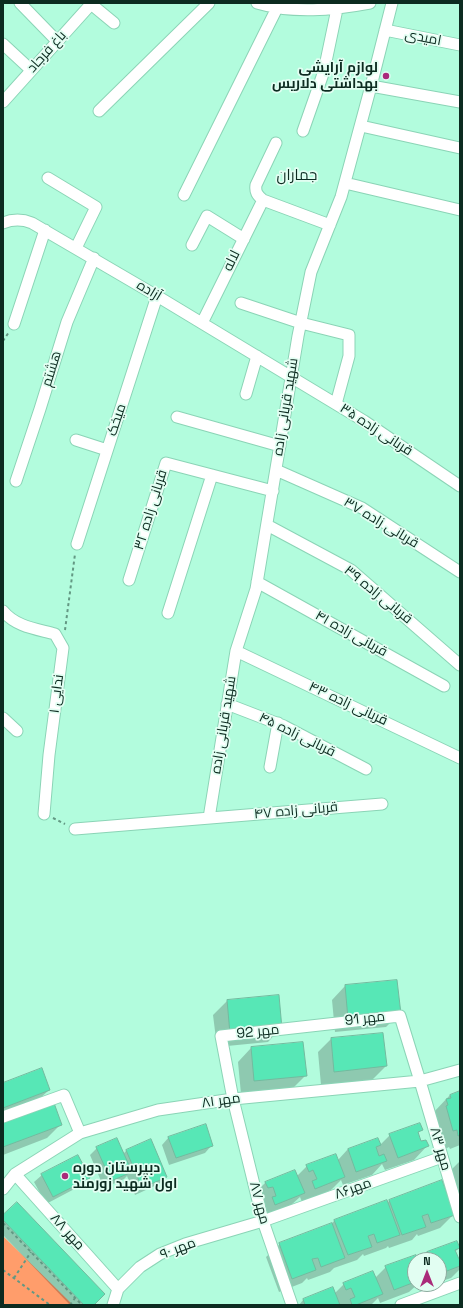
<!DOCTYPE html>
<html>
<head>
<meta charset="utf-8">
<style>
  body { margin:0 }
  #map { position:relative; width:463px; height:1308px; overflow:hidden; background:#b2fcdd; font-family:"Space Grotesk",sans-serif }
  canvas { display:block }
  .frame { position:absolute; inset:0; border:4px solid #0c2b20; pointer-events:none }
  .north { position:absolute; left:407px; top:1252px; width:40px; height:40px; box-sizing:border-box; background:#e2fef2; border:1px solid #8caa9e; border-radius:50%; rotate:0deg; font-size:11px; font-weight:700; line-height:16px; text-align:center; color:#0c2b20 }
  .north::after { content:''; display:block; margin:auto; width:14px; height:18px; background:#aa2b7a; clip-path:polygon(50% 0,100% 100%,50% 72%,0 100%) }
</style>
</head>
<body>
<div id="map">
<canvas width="463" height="1308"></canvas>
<div class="frame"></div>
<div class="north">N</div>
</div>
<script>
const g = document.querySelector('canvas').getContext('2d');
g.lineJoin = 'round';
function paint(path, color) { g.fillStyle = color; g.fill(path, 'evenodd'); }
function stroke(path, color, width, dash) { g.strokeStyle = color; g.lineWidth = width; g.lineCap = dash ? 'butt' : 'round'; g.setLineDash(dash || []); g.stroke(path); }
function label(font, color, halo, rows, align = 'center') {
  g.font = font + ' "Space Grotesk",Cairo,sans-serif'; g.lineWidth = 3.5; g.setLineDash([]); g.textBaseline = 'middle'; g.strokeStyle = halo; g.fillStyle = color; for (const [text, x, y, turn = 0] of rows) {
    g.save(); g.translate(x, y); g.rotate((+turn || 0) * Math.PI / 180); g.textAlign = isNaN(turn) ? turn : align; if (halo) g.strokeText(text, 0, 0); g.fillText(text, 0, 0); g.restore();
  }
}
const green = new Path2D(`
  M3,1236L73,1305H3Z`);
const shadow = new Path2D(`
  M345,986L400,1013L386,1027L335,1032L332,1000Z
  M278,996L281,1028L268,1042L217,1047L213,1015L227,1001Z
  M331,1039L386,1066L372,1080L321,1085L318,1052Z
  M251,1048L305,1076L292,1089L241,1094L238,1062Z
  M3,1084L49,1090L35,1103L3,1115Z
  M460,1093V1145L450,1149L449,1147L445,1149L433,1113L450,1095Z
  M3,1123L61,1124L47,1138L3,1155Z
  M421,1130L417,1134L421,1143L427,1146L414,1160L385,1170L382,1164L372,1175L343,1185L341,1180L331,1190L302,1202L300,1197L290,1206L261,1218L252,1196L266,1182L297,1176L307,1166L338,1160L348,1149L380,1145L390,1135Z
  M169,1137L212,1145L205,1153L169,1165L162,1145Z
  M151,1141L166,1177L159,1184L135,1195L127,1176L124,1179L104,1188L90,1155L97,1148L123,1154L126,1151Z
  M460,1161V1209L451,1170Z
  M42,1175L89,1178L82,1185L46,1204L34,1182Z
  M390,1200L453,1215L440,1228L418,1236L417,1234L412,1240L389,1248L388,1246L386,1248L364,1256L363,1254L357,1260L334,1268L330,1272L308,1280L307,1278L302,1283L279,1292L266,1257L280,1244L330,1225L335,1220L387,1203Z
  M3,1217L93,1305H70L3,1235Z
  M459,1248L455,1252L458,1260H460V1269L451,1278L439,1282V1260H420L428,1253Z
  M415,1257L416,1260H415V1284H418L409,1292L380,1303L378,1298L371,1305H299L303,1300L332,1289L334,1294L344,1284L375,1278L386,1267Z
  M421,1284H434L422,1288Z`);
const building = new Path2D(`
  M397,980L401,1014L348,1019L345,985Z
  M279,995L282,1029L230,1034L227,1000Z
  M383,1033L387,1066L334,1072L331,1038Z
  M303,1042L307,1076L254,1081L251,1047Z
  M42,1068L50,1090L3,1108V1083Z
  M460,1091V1135L458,1136L457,1130L453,1131L446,1106L448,1105L446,1099L451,1098L450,1095Z
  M54,1103L62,1125L3,1147V1122Z
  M420,1123L423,1130L418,1132L421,1141L426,1140L429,1146L398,1158L389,1134Z
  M206,1124L213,1146L176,1158L168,1137Z
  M117,1138L132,1172L111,1181L96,1147Z
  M378,1138L381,1145L376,1147L379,1156L384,1154L387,1161L356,1172L348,1149Z
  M151,1139L167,1177L142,1188L126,1150Z
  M336,1154L345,1177L315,1189L312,1181L317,1179L313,1170L309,1172L306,1165Z
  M78,1155L90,1178L53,1197L41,1174Z
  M295,1170L305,1193L275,1205L272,1197L276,1196L273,1187L268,1188L265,1182Z
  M442,1180L455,1215L431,1223L428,1214L422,1216L426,1227L402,1235L389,1200Z
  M387,1200L400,1235L377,1243L374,1234L368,1236L372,1247L348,1255L334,1220Z
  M17,1202L105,1294L94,1305H84L3,1220V1215Z
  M332,1223L345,1258L321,1267L318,1258L312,1259L316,1270L292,1279L279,1243Z
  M457,1241L460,1248L455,1250L459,1259H460V1266L439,1274V1260H430L427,1252Z
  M416,1255L417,1260H415V1264L414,1265L415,1269V1282L394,1290L385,1266Z
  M373,1271L383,1294L356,1305H352L350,1299L355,1297L351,1288L346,1290L343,1283Z
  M333,1287L340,1305H305L303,1299Z`);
const path = new Path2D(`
  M3,341L9,332
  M65,630L75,554
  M53,818L65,824
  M3,1223L82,1305
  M3,1270L50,1305
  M14,1278L31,1252
  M70,1305L75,1298`);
const minor = new Path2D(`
  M20,3L57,41
  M257,3C294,14 332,10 370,3
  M91,4L114,23
  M385,30L460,45
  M3,44L31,70
  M371,86L460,102
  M3,102L92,3
  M99,111L209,3
  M361,126L460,148
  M303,131L324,71L337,9
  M276,143L256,185C255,192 257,195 263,200L330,225
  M48,178L96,207L76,248
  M345,183L460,210
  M184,195L277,8
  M3,223C13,219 22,219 32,223L157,296L364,421L460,486
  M192,245L207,216L244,239
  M241,303L301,323L349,335V356L336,404
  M202,323L263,200
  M14,324L45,230
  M246,394L257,356
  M177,417L280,446
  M76,440L107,450
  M276,470L362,508L460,572
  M16,481L40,409L67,322L94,258
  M267,525L351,570L460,665
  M77,544L157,296
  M129,580L166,463L273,491
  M257,582L444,686
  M3,611C16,627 37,629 55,634L63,648L49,755L44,814
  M168,613L212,475
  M236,651L460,758
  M227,704L284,726L366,769
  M3,718L17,731
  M270,767L278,723
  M209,818L236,651L256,589L298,336L311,272L341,197L371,86L392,3
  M75,829L382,804
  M3,1117L64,1095L80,1133
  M15,1174L118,1289
  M3,1189L15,1174L80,1133L158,1110L233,1099L420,1081L460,1070
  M113,1305L118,1289L140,1267L160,1254L185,1244L263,1221L442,1157
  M292,1305L263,1221L233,1099L221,1036L400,1016L420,1081L460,1217
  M401,1305L460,1283`);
const markers = [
  [386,76,4,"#aa2b7a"],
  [65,1176,4,"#aa2b7a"]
];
const streetNames = [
  ["امیدی",423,38,11],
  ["باغ فرجاد",47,52,-48],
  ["لاله",232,261,-64],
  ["آزاده",149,291,31],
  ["هشتم",52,369,-73],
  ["شهید قربانی زاده",286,407,-81],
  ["میخک",117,420,-72],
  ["قربانی زاده ۳۵",376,430,33],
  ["قربانی زاده ۳۲",151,510,-73],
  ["قربانی زاده ۳۷",381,523,31],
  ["قربانی زاده ۳۹",378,595,39],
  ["قربانی زاده ۴۱",351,634,29],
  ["ندایی ۱",57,694,-83],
  ["قربانی زاده ۴۳",348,704,25],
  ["شهید قربانی زاده",224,725,-81],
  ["قربانی زاده ۴۵",297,735,26],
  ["قربانی زاده ۴۷",296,811,-5],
  ["مهر 91",365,1019,-6],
  ["مهر 92",258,1032,-6],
  ["مهر ۸۱",221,1101,-8],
  ["مهر ۸۳",440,1149,74],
  ["مهر۸۶",353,1189,-20],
  ["مهر ۸۷",259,1203,75],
  ["مهر ۸۸",67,1232,48],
  ["مهر ۹۰",178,1249,-21]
];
const poiNames = [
  ["لوازم آرایشی",378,68],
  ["بهداشتی دلاریس",378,84],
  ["دبیرستان دوره",73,1168,"left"],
  ["اول شهید زورمند",73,1184,"left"]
];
const neighbourhoodNames = [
  ["جماران",297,176]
];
paint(green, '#ff9d6b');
paint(shadow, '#0003');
paint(building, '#57e7b6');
stroke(building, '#72ba9e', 1);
stroke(minor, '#8bd4b6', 13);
stroke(path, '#639883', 2, [3, 3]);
stroke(minor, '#fff', 11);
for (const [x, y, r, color] of markers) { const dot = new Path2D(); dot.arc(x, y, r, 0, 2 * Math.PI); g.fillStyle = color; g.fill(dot); stroke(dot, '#e2fef2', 1.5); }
label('14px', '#0c2b20', '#e2fef2', streetNames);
label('bold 14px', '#0c2b20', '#e2fef2', poiNames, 'right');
label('15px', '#0c2b20', '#e2fef2', neighbourhoodNames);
</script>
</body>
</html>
